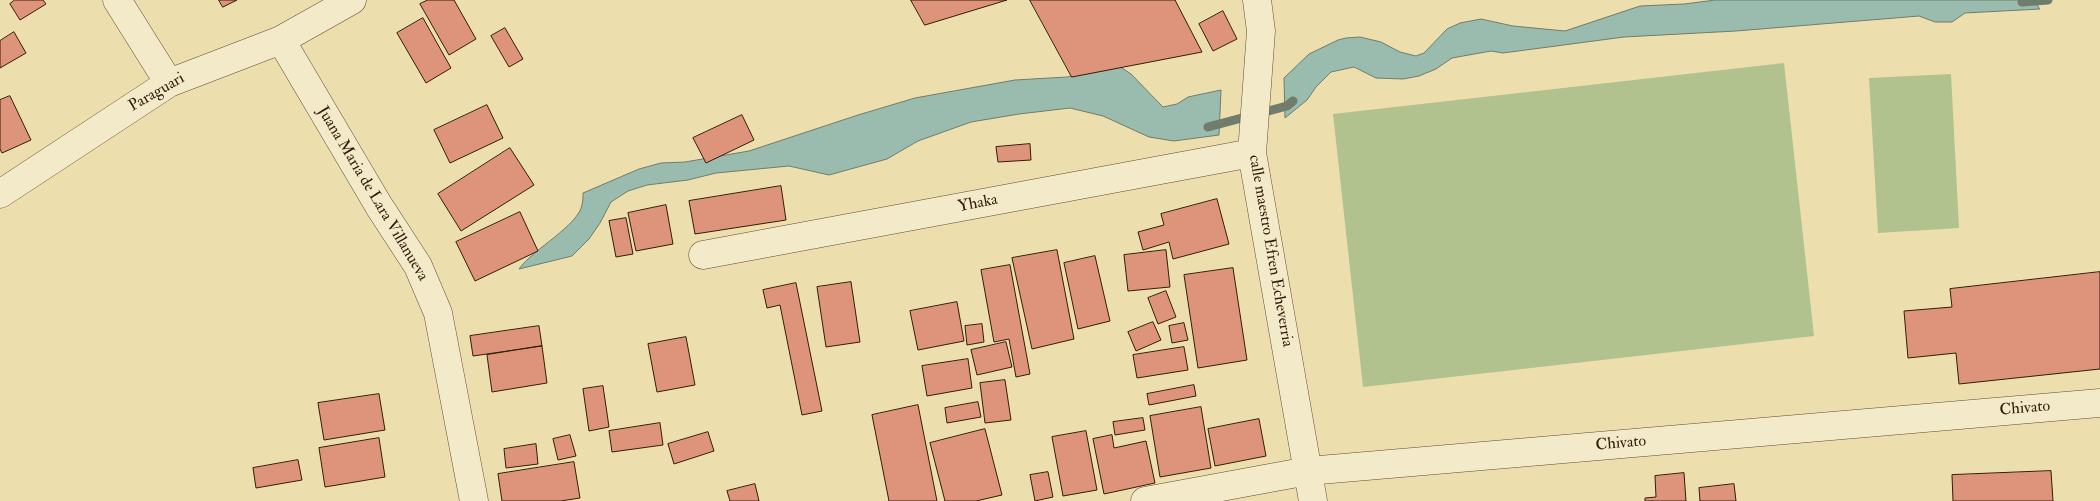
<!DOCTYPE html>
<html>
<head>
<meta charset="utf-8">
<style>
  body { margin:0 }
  canvas { display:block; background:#eddeae }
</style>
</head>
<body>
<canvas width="2100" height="501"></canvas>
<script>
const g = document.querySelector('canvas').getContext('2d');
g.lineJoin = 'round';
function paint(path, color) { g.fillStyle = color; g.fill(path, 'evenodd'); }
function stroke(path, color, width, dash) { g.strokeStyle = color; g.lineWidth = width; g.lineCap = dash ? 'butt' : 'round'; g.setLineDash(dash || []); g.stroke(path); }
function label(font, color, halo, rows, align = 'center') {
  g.font = font + ' "IM FELL Double Pica",serif'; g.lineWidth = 4.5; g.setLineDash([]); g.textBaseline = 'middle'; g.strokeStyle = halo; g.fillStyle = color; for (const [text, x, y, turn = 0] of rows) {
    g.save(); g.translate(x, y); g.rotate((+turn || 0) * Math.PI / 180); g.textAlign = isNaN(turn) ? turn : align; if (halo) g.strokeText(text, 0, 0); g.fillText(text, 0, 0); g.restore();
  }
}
const green = new Path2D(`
  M1784,63L1814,336L1363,387L1333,114Z
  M1951,74L1959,228L1878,233L1869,78Z`);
const water = new Path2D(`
  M1716,0H2033L2040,9L1965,13L1952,22H1935L1919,16L1736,31L1624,37L1503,53L1491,51L1452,58L1436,69L1419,76L1403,79L1376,78L1354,67L1331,72L1316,87L1307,100L1285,118L1284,78L1309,54L1338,40L1346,38L1360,37L1381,42L1400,52L1416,56L1424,53L1447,29L1460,23L1481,19L1513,26L1565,31L1640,6L1684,4Z
  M1116,64L1131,74L1163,107L1177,104L1188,97L1221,90L1219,135L1174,141L1149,137L1103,116L1070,108L1019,114L971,122L918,141L887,159L829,175L789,166L716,173L688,180L647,185L628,191L611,202L600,223L589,239L572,256L519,269C533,249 578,226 582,205C583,201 583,196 583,193L639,169L661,163L685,162L749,151L858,115L915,98L1015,80L1067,77Z`);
const stream = new Path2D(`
  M2022,2L2048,0
  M1208,127L1287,106L1293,101`);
const building = new Path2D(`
  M15,0H43L46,4L20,20L10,4Z
  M219,0H237L223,7Z
  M428,0H454L476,39L449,55L420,4Z
  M911,0H1007L925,25Z
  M1030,0H1175L1202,52L1072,77Z
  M1223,11L1237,39L1213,51L1199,24Z
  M423,18L451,68L426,83L397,33Z
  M505,28L523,59L509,67L491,36Z
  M14,32L26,53L0,68V41Z
  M10,96L31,140L2,153L0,149V100Z
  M487,105L503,138L450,163L434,130Z
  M742,115L754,140L706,163L693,138Z
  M1030,144L1031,160L998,162L996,147Z
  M510,148L534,185L461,231L438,194Z
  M781,186L786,220L695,234L689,201Z
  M1217,199L1229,244L1173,259L1169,242L1143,250L1138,232L1164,225L1161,214Z
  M666,205L673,244L636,251L628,213Z
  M520,212L538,251L475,281L456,242Z
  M626,218L633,254L616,257L609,221Z
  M1057,250L1074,339L1032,349L1012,258Z
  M1166,250L1170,287L1128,291L1124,255Z
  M1095,256L1110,321L1078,329L1064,263Z
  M1010,265L1030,374L1016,377L1009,339L994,342L981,270Z
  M1233,268L1247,360L1198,368L1184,275Z
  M2100,272V369L1959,384L1956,353L1908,358L1904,311L1952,307L1950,289Z
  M851,282L860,342L826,347L817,287Z
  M796,283L822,411L802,415L780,305L767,308L763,290Z
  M1166,291L1176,317L1158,324L1148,298Z
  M957,302L964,341L918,350L910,311Z
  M1153,322L1161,340L1136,351L1128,332Z
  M1184,323L1188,340L1172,343L1169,326Z
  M982,324L984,342L967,345L965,326Z
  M539,326L542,346L473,356L470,336Z
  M686,337L695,385L657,392L648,344Z
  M1006,342L1012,367L977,375L971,350Z
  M542,346L547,383L492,392L487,355Z
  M1184,347L1188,370L1137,378L1133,355Z
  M968,359L972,388L927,396L922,366Z
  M1005,380L1011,420L985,423L980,383Z
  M1194,385L1196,396L1149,405L1147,394Z
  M603,386L609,427L589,431L583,389Z
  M379,394L385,430L324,440L318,403Z
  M978,402L981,417L947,423L945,408Z
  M918,405L937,501H889L872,415Z
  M1201,407L1211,468L1160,477L1150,416Z
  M1143,418L1145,430L1115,435L1113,422Z
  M1259,419L1266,456L1215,466L1208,429Z
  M660,423L663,445L612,452L609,431Z
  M985,429L1002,495L976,501H945L930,443Z
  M1086,431L1097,490L1063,496L1052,437Z
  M708,432L714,451L674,464L668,444Z
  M570,435L576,456L558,460L553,439Z
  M1112,435L1114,448L1146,441L1155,483L1104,494L1093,439Z
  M379,438L385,477L325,487L319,448Z
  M536,444L538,464L506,468L504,449Z
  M298,460L302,480L256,488L253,468Z
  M574,462L580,498L561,501H502L498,474Z
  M2051,471L2053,501H1953L1952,475Z
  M1048,472L1053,497L1035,501L1030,475Z
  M1684,473L1686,501H1645V498L1656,497L1655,476Z
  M755,484L759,501H730L727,491Z
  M1734,484L1736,501H1700L1699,488Z`);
const minor = new Path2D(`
  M117,0L169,83
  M1257,0L1261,31L1252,153L1313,501
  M281,40L379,206L418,266L438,313L474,501
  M0,194L169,83L281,40L352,0
  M703,255L1252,153
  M1145,501L1308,471L2100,403`);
const streetNames = [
  ["Paraguari",157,93,-30],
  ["Juana Maria de Lara Villanueva",372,194,59],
  ["Yhaka",978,204,-11],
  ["calle maestro Efren Echeverria",1270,251,80],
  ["Chivato",2025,409,-5],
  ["Chivato",1621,444,-5]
];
paint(green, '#b2c28f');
paint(water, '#99bcae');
stroke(water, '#707c6c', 1);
stroke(stream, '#707c6c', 9);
paint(building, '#de947a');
stroke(building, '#321d0a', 1);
stroke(minor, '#614d33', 29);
stroke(minor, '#f3eaca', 28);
label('16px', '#321d0a', '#f3eaca', streetNames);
</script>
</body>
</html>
